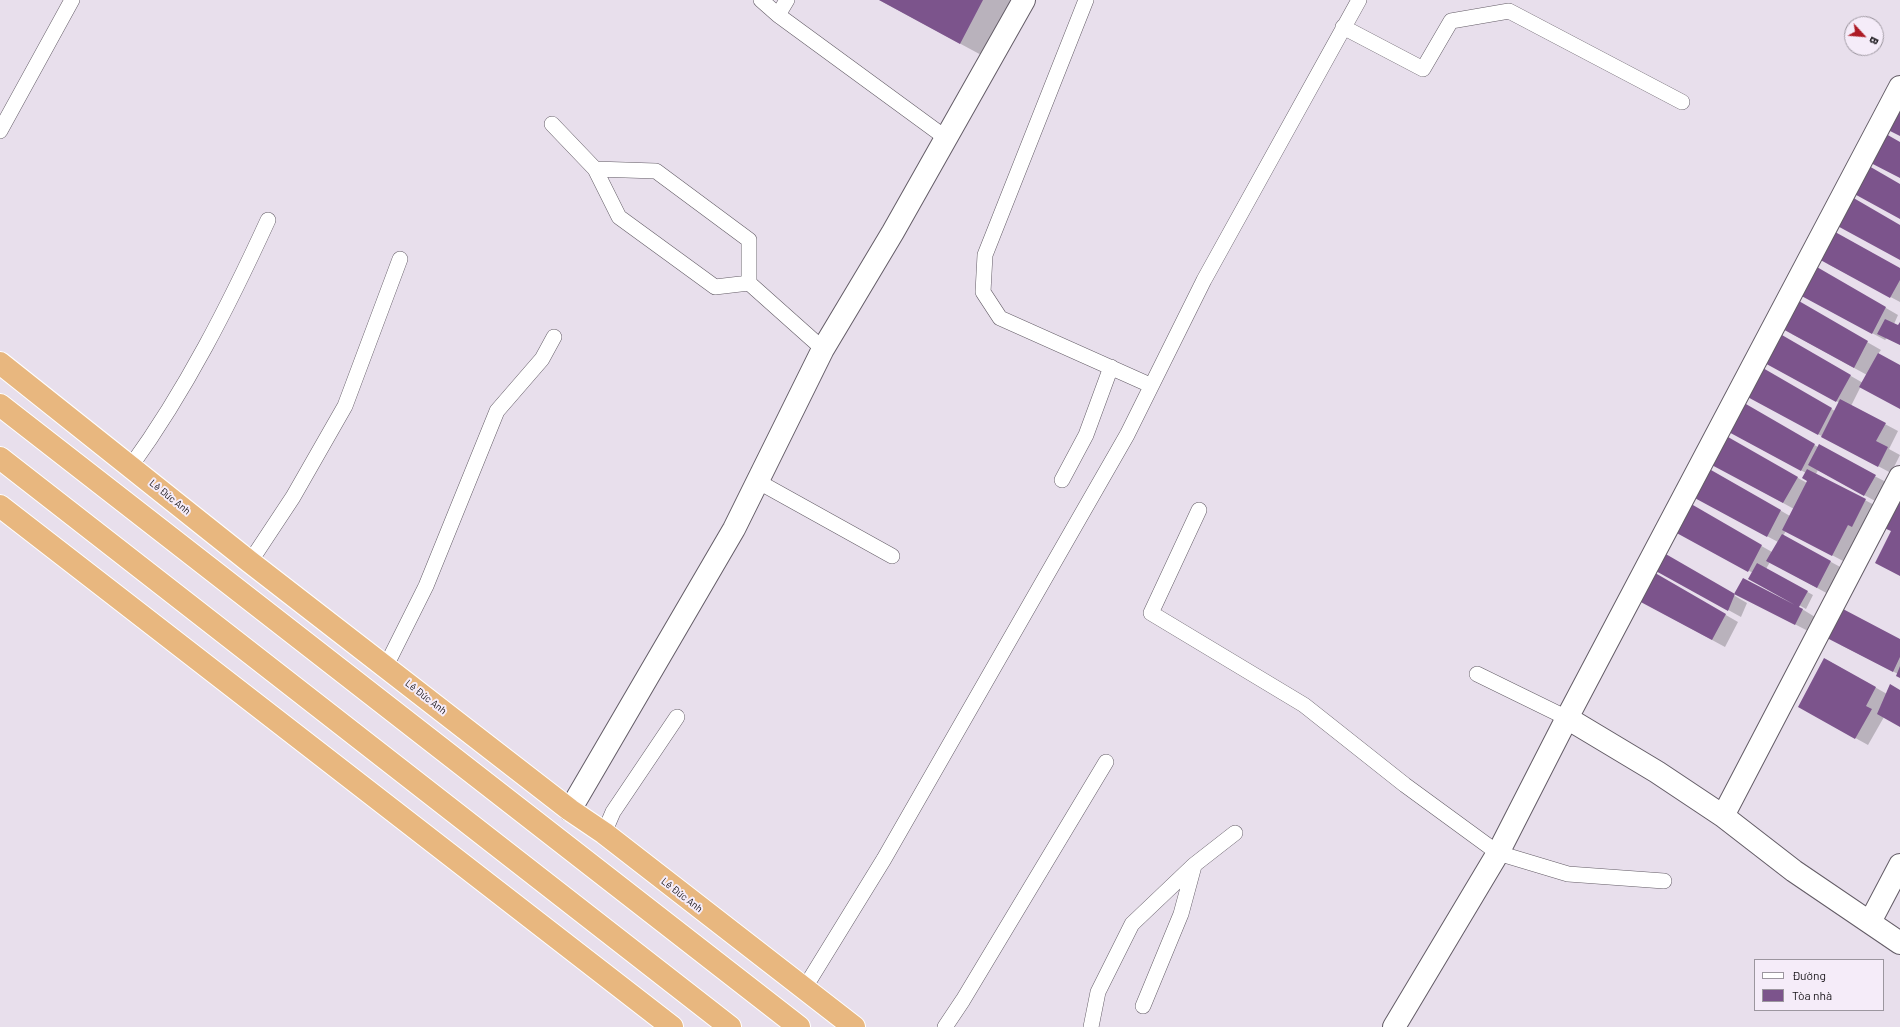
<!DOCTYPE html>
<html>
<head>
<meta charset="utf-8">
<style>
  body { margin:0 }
  #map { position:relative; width:1900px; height:1027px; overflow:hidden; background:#e8dfec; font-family:Barlow,sans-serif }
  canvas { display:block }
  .legend { position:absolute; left:1754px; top:959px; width:130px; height:52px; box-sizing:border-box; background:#f5ecf9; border:1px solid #9c969f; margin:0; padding:5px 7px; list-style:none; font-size:12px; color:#171418 }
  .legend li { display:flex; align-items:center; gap:8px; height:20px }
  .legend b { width:20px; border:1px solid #9c969f }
  .north { position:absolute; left:1844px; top:16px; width:40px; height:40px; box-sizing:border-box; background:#f5ecf9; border:1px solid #9c969f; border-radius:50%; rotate:116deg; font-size:11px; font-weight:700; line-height:16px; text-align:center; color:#171418 }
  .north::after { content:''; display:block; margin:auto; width:14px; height:18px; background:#ad1a25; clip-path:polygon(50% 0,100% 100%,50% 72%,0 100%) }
</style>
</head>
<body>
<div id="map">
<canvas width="1900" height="1027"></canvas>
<ul class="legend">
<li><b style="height:5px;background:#fff"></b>Đường</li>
<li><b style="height:11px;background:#7c548c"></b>Tòa nhà</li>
</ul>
<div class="north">B</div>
</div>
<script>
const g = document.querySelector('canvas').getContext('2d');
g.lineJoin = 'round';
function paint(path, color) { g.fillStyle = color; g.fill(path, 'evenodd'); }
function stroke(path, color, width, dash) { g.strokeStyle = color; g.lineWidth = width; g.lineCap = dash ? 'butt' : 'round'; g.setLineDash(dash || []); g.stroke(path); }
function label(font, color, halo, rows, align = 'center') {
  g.font = font + ' Barlow,sans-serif'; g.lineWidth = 4; g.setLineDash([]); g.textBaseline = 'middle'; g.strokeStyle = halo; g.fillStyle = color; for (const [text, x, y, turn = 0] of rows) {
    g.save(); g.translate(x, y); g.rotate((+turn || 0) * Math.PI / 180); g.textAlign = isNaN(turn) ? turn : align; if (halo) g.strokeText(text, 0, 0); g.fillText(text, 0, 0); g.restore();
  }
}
const shadow = new Path2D(`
  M879,0H1015L985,57Z
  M1810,264L1898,315L1894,324L1899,327L1900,324V345L1887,338L1885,340L1810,300Z
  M1828,264L1900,270V302Z
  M1792,299L1881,350L1878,354L1900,366V408L1861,386L1851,406L1898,431L1889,449L1900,455L1891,473L1756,401V366L1835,411L1840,403L1775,368V332L1863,383L1867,375L1792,334Z
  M1739,402L1818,447L1888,483L1877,502L1818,470L1816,474L1878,507L1845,562L1786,531L1783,536L1844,569L1830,595L1770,562L1766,569L1813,595L1806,609L1750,578L1753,573L1687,538L1686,503L1772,552L1778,542L1705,503V467L1790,516L1794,509L1721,469V435L1807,483L1808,481L1806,473L1739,437Z
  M1665,555L1747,603L1741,617L1668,577Z
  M1651,572L1738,622L1725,647L1651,607Z
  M1748,600L1802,609L1815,617L1808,631Z
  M1900,640V677L1898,674L1841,645Z
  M1825,659L1887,694L1900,691V726L1884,717L1868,745L1812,714Z`);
const building = new Path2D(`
  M879,0H983L960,44Z
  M1900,99V136L1882,127Z
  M1879,130L1900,142V178L1865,160Z
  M1862,162L1900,184V219L1849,191Z
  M1845,193L1900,225V260L1832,223Z
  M1828,228L1900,268V280L1890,298L1815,257Z
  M1810,263L1886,307L1872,334L1796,293Z
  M1792,297L1868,341L1854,368L1779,327Z
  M1885,319L1898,325L1900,322V345L1877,334Z
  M1775,331L1851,375L1836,402L1761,361Z
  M1878,353L1900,365V409L1859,387Z
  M1756,364L1832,408L1818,435L1742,394Z
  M1840,399L1886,423L1876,441L1888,447L1878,467L1821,437Z
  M1739,400L1815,444L1801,471L1725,430Z
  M1721,433L1798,477L1783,503L1708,463Z
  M1819,444L1876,475L1864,496L1808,465Z
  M1704,466L1781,510L1767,537L1691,496Z
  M1807,469L1866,499L1852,527L1848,525L1832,556L1782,530L1807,481L1802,478Z
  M1900,498V576L1875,563L1891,531L1884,528Z
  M1686,501L1762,545L1748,572L1673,531Z
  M1782,534L1831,561L1817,588L1766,561Z
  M1664,553L1735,594L1728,611L1654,570Z
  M1757,563L1808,591L1799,607L1803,609L1795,625L1734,594L1743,578L1795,605L1748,579Z
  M1650,570L1726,614L1712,640L1637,600Z
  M1843,609L1900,639V657L1893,672L1827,638Z
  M1824,658L1876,687L1866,706L1872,709L1855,739L1798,707Z
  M1900,666V678L1896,676Z
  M1890,684L1900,690V727L1877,714Z`);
const service = new Path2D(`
  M761,0L778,15L946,138
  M1086,0L985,255L983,292L1000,318L1150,385
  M778,15L787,0
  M1343,27L1423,69L1451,21L1509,11L1682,102
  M552,124L595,169L619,217L715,287L749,283
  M0,131L72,0
  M595,169L656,171L749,240V283L823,349
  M131,466C186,390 229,305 268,220
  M1062,480L1086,435L1111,367
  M757,481L892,556
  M1199,510L1151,613L1304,705L1405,785L1498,853L1568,874L1664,881
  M250,562L293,497L345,406L400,259
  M386,666L426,586L497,411L542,359L554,337
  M1477,674L1567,718
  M604,833L613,812L677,717
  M804,989L884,859L1127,435L1204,280L1359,0
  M1143,1006L1181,914L1194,866
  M945,1027L963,1000L1106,762
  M1091,1027L1098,992L1132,924L1194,865L1235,833`);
const minor = new Path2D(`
  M1567,718L1657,772L1723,816L1794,871L1900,943
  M570,810L734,529L823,349L893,232L1024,0
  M1723,816L1900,477
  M1870,922L1900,865
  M1394,1027L1498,853L1567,718L1900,87`);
const trunk = new Path2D(`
  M0,363L250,562L570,810L604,833L854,1027
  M0,405L799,1027
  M0,458L730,1027
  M0,506L672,1027`);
const streetNames = [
  ["Lê Đức Anh",170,497,39],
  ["Lê Đức Anh",426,697,38],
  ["Lê Đức Anh",682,895,38]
];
paint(shadow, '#0003');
paint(building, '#7c548c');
stroke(service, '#635c66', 16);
stroke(minor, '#635c66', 24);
stroke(trunk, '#fff', 24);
stroke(service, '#fff', 15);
stroke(minor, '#fff', 22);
stroke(trunk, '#e8b77f', 22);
label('10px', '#171418', '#f5ecf9', streetNames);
</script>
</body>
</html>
